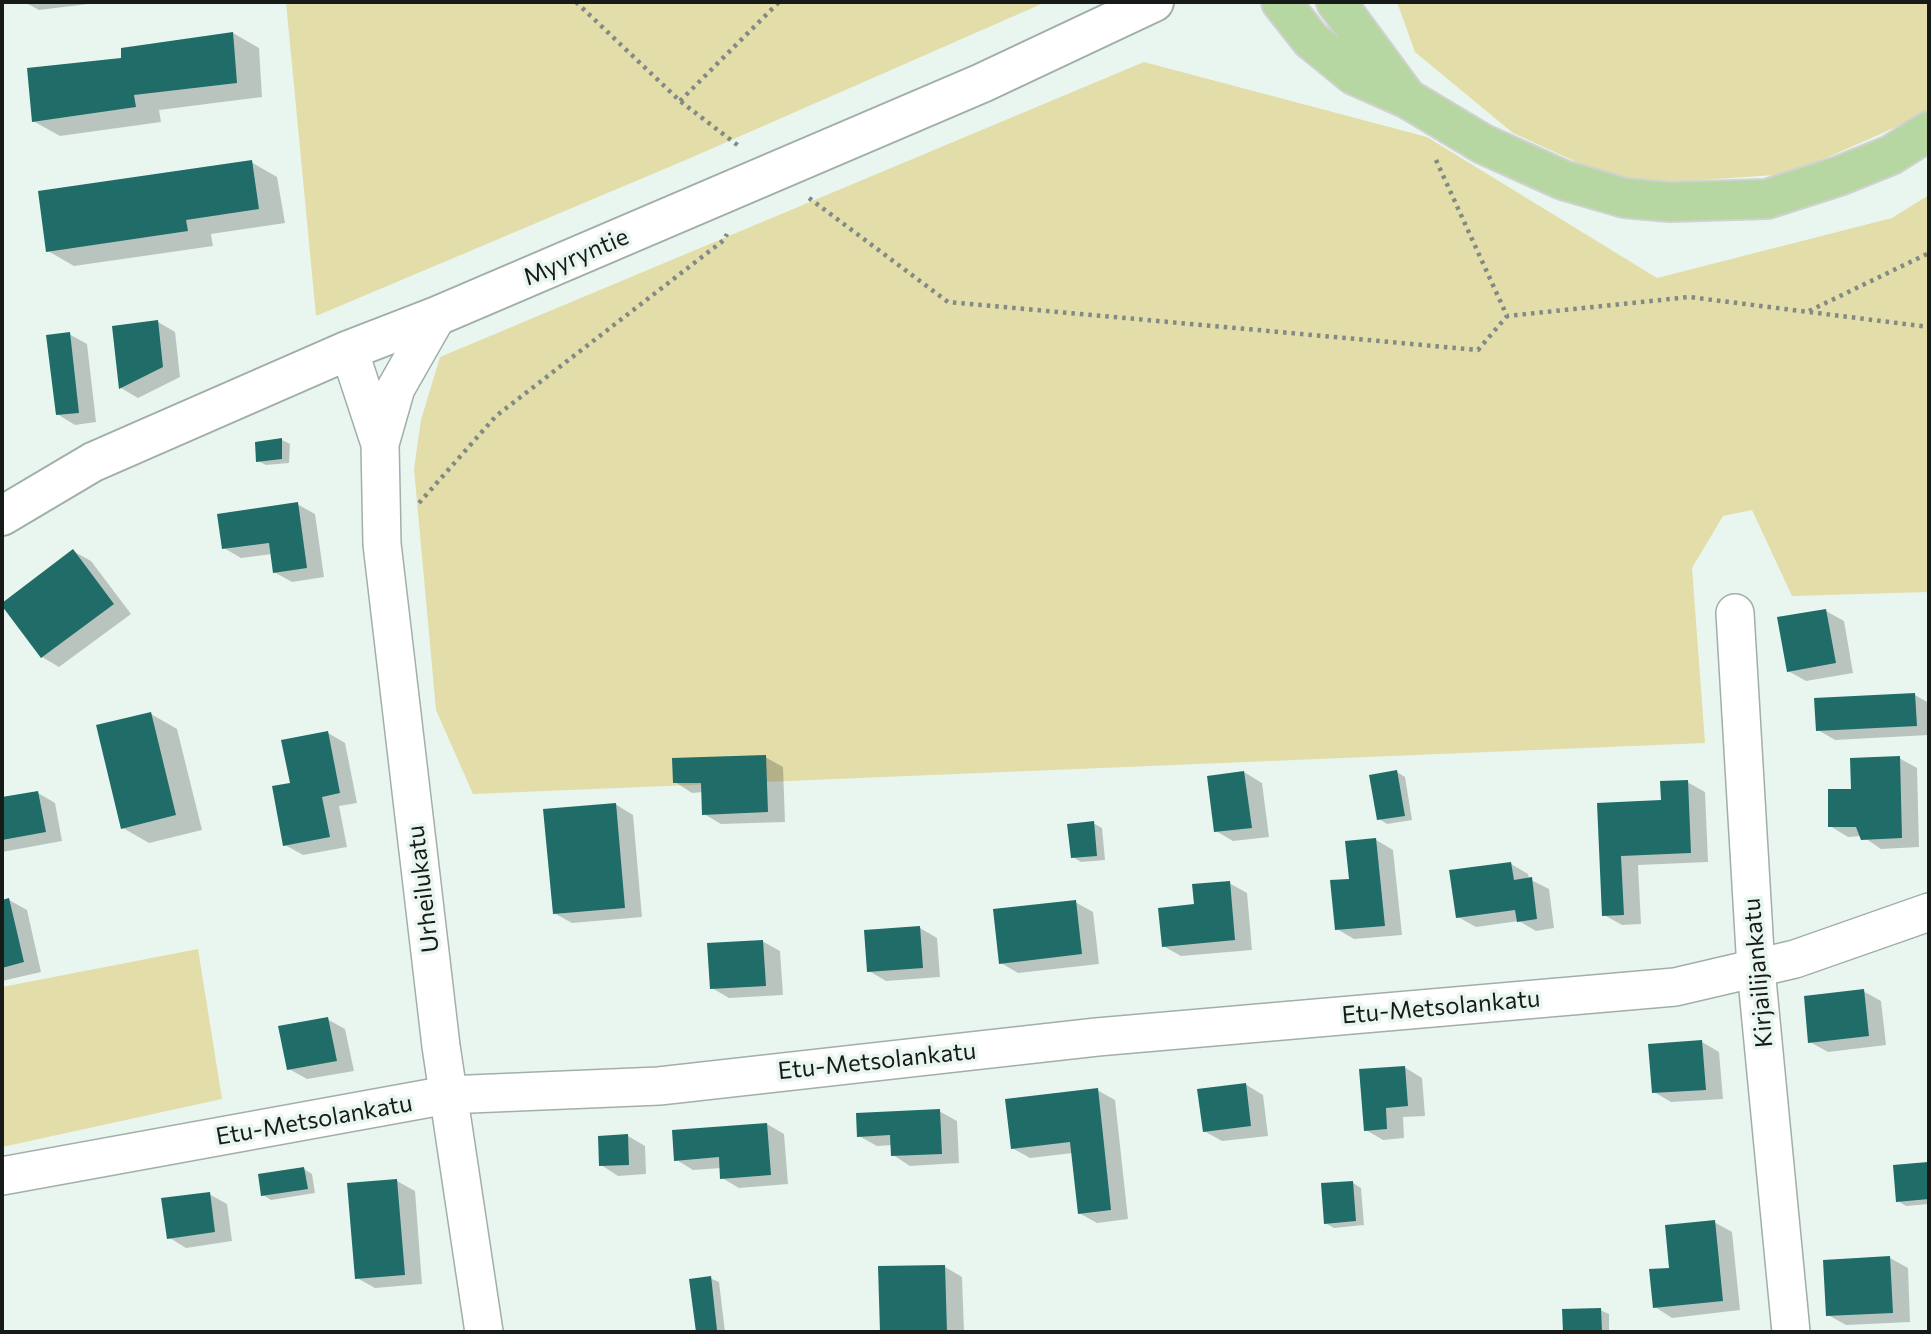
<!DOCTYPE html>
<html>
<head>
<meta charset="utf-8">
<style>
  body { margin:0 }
  #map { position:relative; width:1931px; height:1334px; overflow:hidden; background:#e9f6ef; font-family:Commissioner,sans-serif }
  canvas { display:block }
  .frame { position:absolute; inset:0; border:4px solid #161b18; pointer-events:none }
</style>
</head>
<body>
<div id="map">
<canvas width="1931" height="1334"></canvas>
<div class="frame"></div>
</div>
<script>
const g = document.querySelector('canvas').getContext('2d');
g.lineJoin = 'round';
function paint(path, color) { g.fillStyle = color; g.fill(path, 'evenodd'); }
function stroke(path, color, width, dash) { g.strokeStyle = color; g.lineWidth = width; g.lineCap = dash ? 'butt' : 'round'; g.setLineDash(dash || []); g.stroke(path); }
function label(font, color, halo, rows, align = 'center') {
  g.font = font + ' Commissioner,sans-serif'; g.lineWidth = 7; g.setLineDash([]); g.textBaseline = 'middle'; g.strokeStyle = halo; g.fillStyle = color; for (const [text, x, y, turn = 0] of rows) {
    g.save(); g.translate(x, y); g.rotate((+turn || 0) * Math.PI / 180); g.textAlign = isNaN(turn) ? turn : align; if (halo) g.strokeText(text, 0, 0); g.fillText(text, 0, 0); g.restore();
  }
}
const green = new Path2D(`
  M286,2H1046L688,159L316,316Z
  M1397,2H1929V110L1921,116L1790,174L1627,185L1513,133L1415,52Z
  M1144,62L1427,137L1657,278L1892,218L1929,195V592L1792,596L1752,510L1723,516L1692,568L1705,743L473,794L436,710L414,469L421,420L440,357Z
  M198,949L222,1099L2,1147V987Z`);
const shadow = new Path2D(`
  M24,2H105L39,10Z
  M233,33L259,48L262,97L159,110L161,122L60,136L33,121L122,60Z
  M251,162L277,177L285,223L211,234L213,246L74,266L48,251Z
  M158,322L175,332L180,377L138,398L121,388L114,327Z
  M69,334L87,344L96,422L75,425L57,414Z
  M282,440L290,444L289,463L266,465L258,461Z
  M297,504L315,514L324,577L292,582L274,572L272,554L241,558L224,548Z
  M73,551L91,561L131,614L59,667L42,657Z
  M1826,611L1844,621L1853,673L1806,681L1788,671Z
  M1915,695L1929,703V735L1835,740L1818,730Z
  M151,714L177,729L202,830L149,843L123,828Z
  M328,733L345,743L357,803L339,806L347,847L303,855L285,845L292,784Z
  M765,757L783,767L785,822L721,824L704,814L703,792L692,793L675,782Z
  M1899,758L1917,768L1919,847L1881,849L1862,836L1848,837L1830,826L1853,790Z
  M1244,772L1262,783L1269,837L1233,841L1216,831Z
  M1397,772L1405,777L1412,820L1387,824L1379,819Z
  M1687,782L1705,792L1708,862L1638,865L1641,924L1622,925L1604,915L1599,805L1663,802Z
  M38,793L55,803L62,841L2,852V799Z
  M615,804L633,815L642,917L572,923L554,913Z
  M1093,823L1102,828L1105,860L1081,862L1073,857Z
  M1376,840L1393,850L1402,935L1354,939L1337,929Z
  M1511,864L1528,874L1529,879L1549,889L1554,928L1536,931L1519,921L1476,927L1458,917Z
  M1229,883L1247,893L1252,950L1181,956L1163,946Z
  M9,900L27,910L41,972L2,981V901Z
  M1075,902L1093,912L1099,964L1018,973L1001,963Z
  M920,928L937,938L940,977L886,981L869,971Z
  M762,941L780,951L783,995L729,998L712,988Z
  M1863,991L1881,1001L1886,1045L1828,1052L1810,1042Z
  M327,1019L345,1029L354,1071L307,1079L289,1069Z
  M1702,1042L1719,1052L1723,1099L1671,1102L1654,1092Z
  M1404,1067L1422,1078L1425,1116L1403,1117L1404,1138L1383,1140L1366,1130Z
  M1245,1084L1263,1095L1268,1136L1222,1141L1204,1131Z
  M1097,1090L1115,1100L1128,1219L1097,1223L1079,1213L1073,1153L1030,1158L1012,1148Z
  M939,1111L957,1121L959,1163L910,1166L893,1155L892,1145L877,1146L859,1136Z
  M767,1124L784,1134L788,1184L739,1188L722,1178L721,1168L693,1170L675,1159Z
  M628,1136L645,1146L646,1174L618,1176L601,1165Z
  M1928,1164L1929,1204L1906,1206L1898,1201Z
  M304,1169L312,1174L315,1193L271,1200L263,1195Z
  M397,1181L415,1191L422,1284L375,1288L357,1278Z
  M1353,1183L1361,1188L1364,1225L1334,1228L1325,1223Z
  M209,1194L227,1204L232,1241L186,1248L168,1237Z
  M1714,1222L1732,1232L1740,1310L1672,1318L1655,1307L1671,1269Z
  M1890,1258L1908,1268L1910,1322L1846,1325L1828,1315Z
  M945,1267L962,1277L964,1332H881L880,1268Z
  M710,1278L719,1282L725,1332H698L691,1280Z
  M1600,1310L1609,1314V1332H1564V1311Z`);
const building = new Path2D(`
  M233,32L237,83L134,95L136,107L32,122L27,68L121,58V48Z
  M252,160L259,209L186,220L188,231L46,252L38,191Z
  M158,320L163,367L119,389L112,326Z
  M70,332L79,413L56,415L46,335Z
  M282,438V459L256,462L255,442Z
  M298,502L307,568L273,573L269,543L222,549L217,514Z
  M73,549L114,604L41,658L2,606V603Z
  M1826,609L1836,663L1787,672L1777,617Z
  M1915,693L1917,726L1816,731L1814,698Z
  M151,712L176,815L121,829L96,725Z
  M328,731L340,793L322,797L330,837L283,846L272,786L290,783L281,740Z
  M766,755L768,812L702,815L701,783H673L672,758Z
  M1900,756L1902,838L1861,840L1856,827H1828V789H1851L1850,758Z
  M1397,770L1405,816L1377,820L1369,775Z
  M1244,771L1252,828L1214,832L1207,776Z
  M1688,780L1691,853L1621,856L1624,915L1602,916L1597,803L1661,800L1660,781Z
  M38,791L46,832L2,840V797Z
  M616,803L625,908L553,914L543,809Z
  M1094,821L1097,856L1071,858L1067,824Z
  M1376,838L1385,926L1335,930L1330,880L1349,879L1345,841Z
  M1511,862L1514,880L1532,877L1537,919L1517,922L1515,910L1456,918L1449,870Z
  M1230,881L1235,940L1162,947L1158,908L1194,904L1192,884Z
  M9,898L24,962L2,968V900Z
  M1076,900L1082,954L999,964L993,909Z
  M920,926L923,968L867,972L864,930Z
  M763,940L766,986L710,989L707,943Z
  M1864,989L1869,1036L1808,1043L1804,996Z
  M328,1017L337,1061L287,1070L278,1026Z
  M1702,1040L1706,1090L1652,1093L1648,1044Z
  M1405,1066L1408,1106L1386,1108L1387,1129L1364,1131L1359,1069Z
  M1246,1083L1251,1126L1203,1132L1197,1089Z
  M1098,1088L1111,1210L1078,1214L1070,1142L1011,1149L1005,1099Z
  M940,1109L942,1154L891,1156L890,1135L857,1137L856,1113Z
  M767,1123L771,1175L720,1179L719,1157L674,1161L672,1130Z
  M628,1134L629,1165L599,1166L598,1136Z
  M1928,1162L1929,1199L1896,1202L1893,1165Z
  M304,1167L308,1189L261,1196L258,1174Z
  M397,1179L405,1275L355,1279L347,1183Z
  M1353,1181L1356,1221L1324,1224L1321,1183Z
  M210,1192L215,1232L167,1239L161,1198Z
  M1715,1220L1723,1301L1653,1308L1649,1269L1669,1268L1665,1225Z
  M1890,1256L1893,1313L1826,1316L1823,1260Z
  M945,1265L947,1332H880L878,1266Z
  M711,1276L717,1330L696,1332L689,1279Z
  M1601,1308L1602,1332H1563L1562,1309Z`);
const path = new Path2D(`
  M576,2L680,101L740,147
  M680,101L779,2
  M1436,160L1507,316L1689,297L1929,327
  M809,198L948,302L1478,350L1507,316
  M1809,311L1929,253
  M419,503L496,416L724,240L727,234`);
const minor = new Path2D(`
  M349,350L380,444L382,544L441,1046L484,1332
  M380,444L396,388L437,316
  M1735,613L1756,969L1791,1332
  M2,1176L447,1095L659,1086L1097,1037L1675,987L1795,959L1929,912`);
const tertiary = new Path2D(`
  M2,516L93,462L349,350L437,316L982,83L1154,2`);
const trunk = new Path2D(`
  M1281,2L1311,40L1354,75L1408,99L1483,144L1563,180L1625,198L1670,202L1767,199L1839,176L1891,155L1929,131
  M1336,2L1406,97`);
const streetNames = [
  ["Myyryntie",576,257,-23],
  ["Urheilukatu",423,889,-97],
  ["Kirjailijankatu",1758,973,-95],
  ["Etu-Metsolankatu",1441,1007,-5],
  ["Etu-Metsolankatu",877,1061,-6],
  ["Etu-Metsolankatu",314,1120,-10]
];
paint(green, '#e2dda9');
paint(shadow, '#0003');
paint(building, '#1f6c69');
stroke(minor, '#a2afa8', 40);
stroke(tertiary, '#a2afa8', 42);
stroke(trunk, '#d0d1d1', 42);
stroke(path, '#818a85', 4.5, [3.5, 5]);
stroke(minor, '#fff', 37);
stroke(tertiary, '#fff', 38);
stroke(trunk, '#b7d7a2', 38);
label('24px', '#161b18', '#e9f6ef', streetNames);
</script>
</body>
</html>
